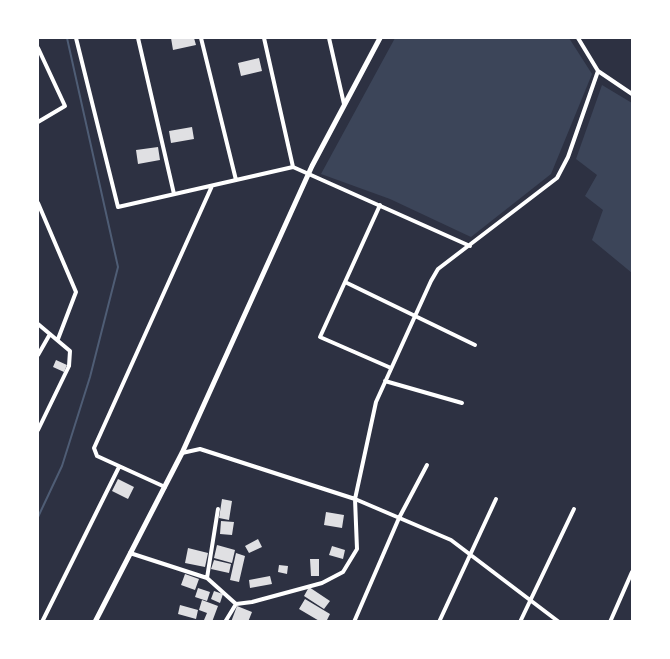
<!DOCTYPE html>
<html>
<head>
<meta charset="utf-8">
<style>
  body { margin:0 }
  #map { position:relative; width:670px; height:659px; overflow:hidden; background:#2d3142; font-family:"Public Sans",sans-serif }
  canvas { display:block }
  .frame { position:absolute; inset:0; border:39px solid #fff; pointer-events:none }
</style>
</head>
<body>
<div id="map">
<canvas width="670" height="659"></canvas>
<div class="frame"></div>
</div>
<script>
const g = document.querySelector('canvas').getContext('2d');
g.lineJoin = 'round';
function paint(path, color) { g.fillStyle = color; g.fill(path, 'evenodd'); }
function stroke(path, color, width, dash) { g.strokeStyle = color; g.lineWidth = width; g.lineCap = dash ? 'butt' : 'round'; g.setLineDash(dash || []); g.stroke(path); }
const green = new Path2D(`
  M395,38H569L592,74L551,174L471,237L390,199L321,174Z
  M602,85L632,103V273L592,240L603,210L585,196L597,175L576,159Z`);
const stream = new Path2D(`
  M38,517L62,466L90,377L118,267L67,38`);
const building = new Path2D(`
  M171,38H194L196,45L173,50Z
  M259,58L262,71L241,76L238,63Z
  M192,127L194,139L171,143L169,131Z
  M158,147L160,160L138,164L136,150Z
  M56,360L67,365L64,372L53,367Z
  M118,479L134,487L128,499L112,491Z
  M222,499L232,501L229,520L219,518Z
  M326,512L344,515L342,528L324,525Z
  M221,521L234,522L232,535L220,534Z
  M258,539L262,547L249,553L245,546Z
  M217,545L235,550L232,563L214,558Z
  M332,546L345,550L343,559L329,555Z
  M188,548L208,553L205,567L185,563Z
  M236,553L245,556L239,582L230,580Z
  M310,559H319V576H311Z
  M214,560L231,564L229,573L211,569Z
  M279,565L288,566L287,574L278,572Z
  M185,574L199,579L195,590L181,585Z
  M270,576L272,584L250,588L249,580Z
  M309,587L330,601L324,609L304,596Z
  M198,588L210,592L207,601L195,597Z
  M214,591L223,594L220,603L211,599Z
  M305,599L330,614L326,622H321L299,609Z
  M202,600L218,606L212,622L204,620L207,613L199,610Z
  M180,605L198,610L196,619L178,614Z
  M237,606L252,612L248,622H231Z`);
const minor = new Path2D(`
  M76,38L118,207L293,167L470,246
  M138,38L174,194
  M201,38L236,180
  M264,38L293,167
  M329,38L344,104
  M578,38L598,71L632,94
  M38,48L65,106L38,122
  M38,203L76,292L58,339
  M380,205L320,337L391,368
  M345,282L475,345
  M38,324L70,351L69,366L38,430
  M38,355L50,334
  M385,381L462,403
  M182,453L200,449L355,499L451,540L559,622
  M165,487L97,456L94,448L212,186
  M130,553L207,578L236,604
  M207,578L218,509
  M42,622L119,467
  M225,622L236,604L252,602L322,583L343,572L357,549L355,499L376,402L431,281L438,269L557,178L568,157L598,71
  M354,622L399,518L427,465
  M439,622L496,499
  M520,622L574,509
  M610,622L632,572`);
const tertiary = new Path2D(`
  M95,622L182,453L312,166L380,38`);
paint(green, '#3c4559');
stroke(stream, '#4f5d75', 2);
paint(building, '#e0e0e3');
stroke(minor, '#fff', 4);
stroke(tertiary, '#fff', 5);
</script>
</body>
</html>
